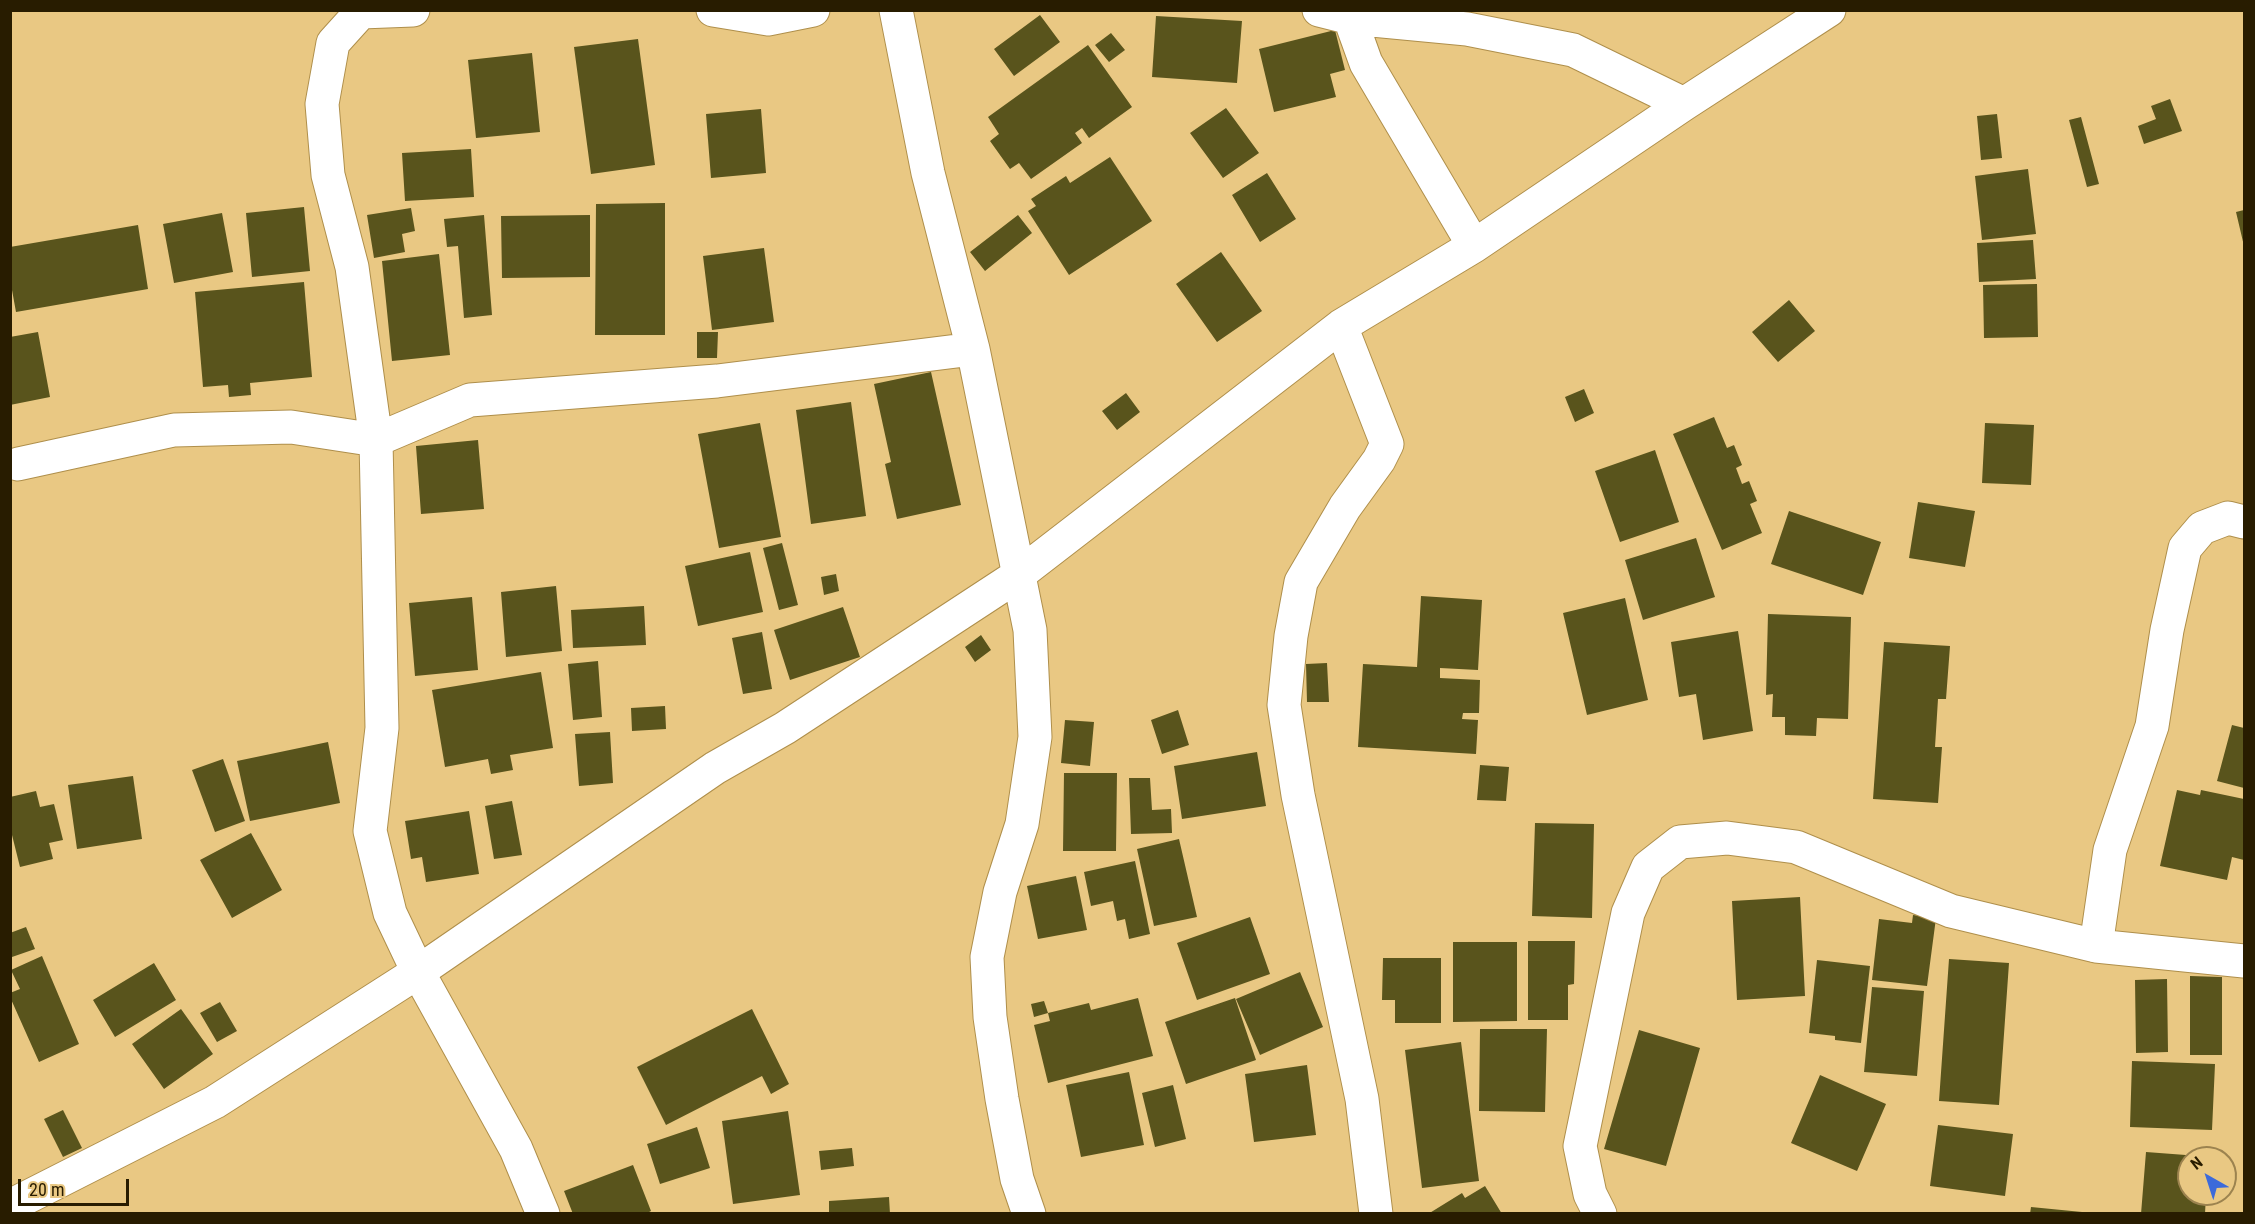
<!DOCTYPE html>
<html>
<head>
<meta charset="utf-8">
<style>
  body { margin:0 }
  #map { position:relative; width:2255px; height:1224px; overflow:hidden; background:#e9c883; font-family:"Roboto Condensed",sans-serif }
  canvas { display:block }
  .frame { position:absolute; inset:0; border:12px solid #281c00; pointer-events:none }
  .north { position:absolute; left:2177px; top:1146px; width:60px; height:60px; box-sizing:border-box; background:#e9c883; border:2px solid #9c834f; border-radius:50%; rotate:321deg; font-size:16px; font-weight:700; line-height:24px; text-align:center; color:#281c00 }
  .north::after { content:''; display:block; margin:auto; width:21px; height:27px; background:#3c6ada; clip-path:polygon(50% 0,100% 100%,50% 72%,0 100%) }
  .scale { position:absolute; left:18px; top:1179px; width:111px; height:27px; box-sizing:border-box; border:3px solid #281c00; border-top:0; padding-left:8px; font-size:18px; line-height:21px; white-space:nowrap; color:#281c00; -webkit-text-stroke:4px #e9c883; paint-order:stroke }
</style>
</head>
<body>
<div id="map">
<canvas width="2255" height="1224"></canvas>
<div class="frame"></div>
<div class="north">N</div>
<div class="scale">20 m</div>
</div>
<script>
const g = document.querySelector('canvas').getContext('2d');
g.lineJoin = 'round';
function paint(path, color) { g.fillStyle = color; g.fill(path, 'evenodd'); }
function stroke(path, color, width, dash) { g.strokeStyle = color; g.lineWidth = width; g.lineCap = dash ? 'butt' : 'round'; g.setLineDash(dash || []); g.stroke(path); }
const building = new Path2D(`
  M1040,15L1060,42L1014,76L994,49Z
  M1156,16L1242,21L1237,83L1152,77Z
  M1335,30L1345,70L1330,74L1336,97L1274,112L1259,49Z
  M1111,33L1125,50L1109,62L1095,45Z
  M638,39L655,165L591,174L574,47Z
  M1088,45L1132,107L1089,138L1082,128L1075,133L1082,143L1031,179L1019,163L1010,169L990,141L999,134L988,117Z
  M532,53L540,132L476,138L468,60Z
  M2170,99L2182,131L2144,144L2138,126L2156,119L2151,106Z
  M1226,108L1259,153L1223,178L1190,133Z
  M761,109L766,173L711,178L706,114Z
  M1997,114L2002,158L1981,160L1977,116Z
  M2081,117L2099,184L2087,187L2069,120Z
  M471,149L474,197L405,201L402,153Z
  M1110,157L1152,221L1069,275L1028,211L1036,206L1031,199L1066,176L1070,183Z
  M2028,169L2036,234L1982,240L1975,176Z
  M1267,173L1296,219L1260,242L1232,195Z
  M665,203V335H595L596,204Z
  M304,207L310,271L252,277L246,213Z
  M411,208L415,231L402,234L405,252L374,258L367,215Z
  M2244,210V246L2236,212Z
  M222,213L233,272L174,283L163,224Z
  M484,215L492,315L464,318L458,246L447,247L444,219Z
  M590,215V277L502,278L501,216Z
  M1018,215L1032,233L985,271L970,252Z
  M138,225L148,289L16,312L10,279V247Z
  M2033,240L2036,279L1979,282L1977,243Z
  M764,248L774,322L712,330L703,256Z
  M1221,252L1262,311L1217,342L1176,284Z
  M439,254L450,355L392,361L382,261Z
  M304,282L312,377L250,383L251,395L229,397L228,385L203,387L195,292Z
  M2037,284L2038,337L1984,338L1983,285Z
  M1789,300L1815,331L1778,362L1752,332Z
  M38,332L50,397L10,405V337Z
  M697,332H718L717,358H697Z
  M931,372L961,505L897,519L885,464L891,462L874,384Z
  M1584,389L1594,413L1575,422L1565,397Z
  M1126,393L1140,412L1117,430L1102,411Z
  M851,402L866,516L811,524L796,410Z
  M1714,417L1727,448L1734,445L1742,465L1736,468L1742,484L1749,481L1757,501L1750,504L1762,533L1722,550L1673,434Z
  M760,423L781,537L719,548L698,434Z
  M1985,423L2034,425L2031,485L1982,483Z
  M478,440L484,509L421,514L416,446Z
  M1655,450L1679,522L1620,542L1595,471Z
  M1918,502L1975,511L1965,567L1909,558Z
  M1789,511L1881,542L1863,595L1771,564Z
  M1696,538L1715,597L1643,620L1625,560Z
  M782,543L798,605L779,610L763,548Z
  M750,552L763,612L698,626L685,566Z
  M836,574L839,591L824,595L821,577Z
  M556,586L562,651L506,657L501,592Z
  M1421,596L1482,600L1478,670L1440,668V678L1480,680L1479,713H1463L1462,719L1478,720L1476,754L1358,747L1363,664L1417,667Z
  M472,597L478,670L415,676L409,603Z
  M1625,598L1648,700L1587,715L1563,613Z
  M644,606L646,645L573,648L571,610Z
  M843,607L860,657L790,680L774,630Z
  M1768,614L1851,617L1848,719L1817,718L1816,736L1785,735V717H1772L1773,694L1766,695Z
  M1738,631L1753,731L1703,740L1696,694L1679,697L1671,642Z
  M762,632L772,689L743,694L732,638Z
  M981,635L991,650L975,662L965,647Z
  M1884,642L1950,646L1946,699H1938L1935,747H1942L1938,803L1873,799Z
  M598,661L602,717L573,720L568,664Z
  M1327,663L1329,702H1307L1306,664Z
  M541,672L553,748L510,755L513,770L491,774L488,759L445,767L432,690Z
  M665,706L666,729L632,731L631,708Z
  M1178,710L1189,745L1162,754L1151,720Z
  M1065,720L1094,722L1090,766L1061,763Z
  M2232,725L2244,728V788L2217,781Z
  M610,732L613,783L579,786L575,734Z
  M328,742L340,803L250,821L237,761Z
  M1257,752L1266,806L1182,819L1174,766Z
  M223,759L245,821L215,832L192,770Z
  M1480,765L1509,767L1506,801L1477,800Z
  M1064,773H1117L1116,851H1063Z
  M133,776L142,839L77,849L68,785Z
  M1129,778H1150L1152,810L1171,809L1172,833L1131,834Z
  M2177,790L2200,795L2201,790L2244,799V860L2232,857L2227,880L2160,866Z
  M36,791L40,807L54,804L63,840L49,843L53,859L20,867L10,827V797Z
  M512,801L522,855L494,859L485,806Z
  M469,811L479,874L426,882L422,857L411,859L405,821Z
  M1535,823L1594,824L1592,918L1532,916Z
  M251,833L282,890L232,918L200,860Z
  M1179,839L1197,917L1154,926L1137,849Z
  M1135,861L1150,934L1129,939L1125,919L1117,921L1113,901L1091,906L1084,872Z
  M1076,876L1087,930L1038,939L1027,886Z
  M1800,897L1805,996L1737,1000L1732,901Z
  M1913,915L1936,918L1927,986L1872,980L1879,919L1912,923Z
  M1250,917L1270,974L1197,1000L1177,943Z
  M26,927L35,949L12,957L10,933Z
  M1528,941H1575L1574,984L1568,985V1020H1528Z
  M1453,942H1517V1021L1453,1022Z
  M42,956L79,1044L39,1062L10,997V993L20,989L11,970Z
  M1383,958H1441V1023H1395V1000H1382Z
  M1949,959L2009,963L1999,1105L1939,1101Z
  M1817,960L1870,966L1861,1043L1835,1040V1036L1809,1033Z
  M154,963L176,1000L115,1037L93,1000Z
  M1300,972L1323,1027L1260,1055L1236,999Z
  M2190,976L2222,977V1055H2190Z
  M2167,979L2168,1052L2136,1053L2135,980Z
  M1872,987L1924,991L1917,1076L1864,1072Z
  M1138,998L1153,1056L1048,1083L1034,1025L1050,1021L1048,1013L1034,1017L1031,1004L1044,1001L1048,1013L1089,1003L1091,1010Z
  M1235,998L1256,1060L1186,1084L1165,1022Z
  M220,1002L237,1031L217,1042L200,1013Z
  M181,1009L213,1054L164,1089L132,1044Z
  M752,1009L789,1084L771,1094L762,1076L666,1125L637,1067Z
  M1480,1029H1547L1545,1112L1479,1111Z
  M1639,1030L1700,1048L1666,1166L1604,1149Z
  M1461,1042L1479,1181L1422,1188L1405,1050Z
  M2132,1061L2215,1064L2212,1130L2130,1127Z
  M1307,1065L1316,1135L1254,1142L1245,1074Z
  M1129,1072L1144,1145L1081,1157L1066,1085Z
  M1820,1075L1886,1104L1857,1171L1791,1143Z
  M1173,1085L1186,1139L1155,1147L1142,1093Z
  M63,1110L82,1148L63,1157L44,1119Z
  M788,1111L800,1195L733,1204L722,1121Z
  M1938,1125L2013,1134L2005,1196L1930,1186Z
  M697,1127L710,1168L660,1184L647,1144Z
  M852,1148L854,1166L821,1170L819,1151Z
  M2146,1152L2199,1156L2189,1158V1194H2206L2205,1214H2141Z
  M633,1165L651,1211L645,1214H573L564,1191Z
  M1485,1186L1502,1214H1428L1462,1193L1465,1198Z
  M889,1197L890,1214H829V1201Z
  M2031,1207L2082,1212V1214H2030Z`);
const street = new Path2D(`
  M358,10L361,12L333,43L322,104L328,175L352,267L376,440L382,728L370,831L390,913L418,972L516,1149L543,1214
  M713,10L768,19L813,10
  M896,10L928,173L973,349L1030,630L1035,737L1022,824L1000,892L987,957L990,1017L1002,1099L1017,1179L1029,1214
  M1319,10L1351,18L1467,29L1573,50L1684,104
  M1347,10L1366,63L1474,246
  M361,12L413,10
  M1341,326L1387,444L1379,460L1345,507L1301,582L1291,636L1284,705L1298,795L1362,1099L1376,1214
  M18,464L174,430L291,427L376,440L470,400L717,381L973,349
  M2096,946L2110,850L2152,726L2167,630L2185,548L2202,528L2228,518L2244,522
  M10,1206L215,1102L418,972L715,768L785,728L1017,576L1341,326L1474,246L1684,104L1829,10
  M1600,1214L1590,1194L1580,1146L1628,913L1648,867L1680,842L1727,838L1796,847L1951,911L2096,946L2244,961`);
paint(building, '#59541c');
stroke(street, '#af8f4b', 35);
stroke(street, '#fff', 33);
</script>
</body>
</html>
